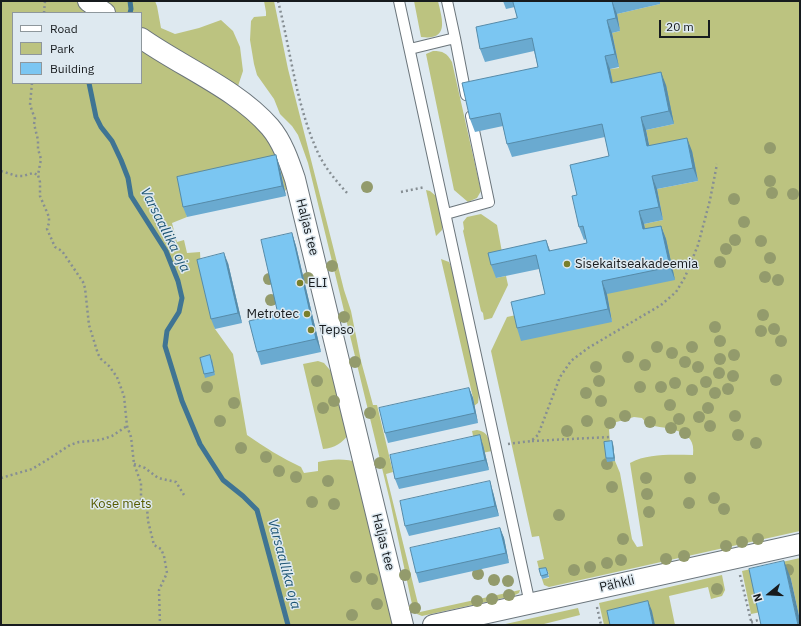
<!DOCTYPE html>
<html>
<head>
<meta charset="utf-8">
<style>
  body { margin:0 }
  #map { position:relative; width:801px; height:626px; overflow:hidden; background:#dee9f0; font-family:"IBM Plex Sans",sans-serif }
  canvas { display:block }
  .frame { position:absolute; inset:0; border:2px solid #171b1e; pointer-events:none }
  .legend { position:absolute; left:12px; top:12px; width:130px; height:72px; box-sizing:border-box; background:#dee9f0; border:1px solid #8e979c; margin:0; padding:5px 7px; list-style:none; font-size:12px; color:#171b1e }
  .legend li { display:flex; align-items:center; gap:8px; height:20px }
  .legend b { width:20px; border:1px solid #8e979c }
  .north { position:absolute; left:749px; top:574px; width:40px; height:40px; -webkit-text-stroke:3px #dee9f0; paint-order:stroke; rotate:252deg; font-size:11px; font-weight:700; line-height:16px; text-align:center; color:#171b1e }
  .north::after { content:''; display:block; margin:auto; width:14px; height:18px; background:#171b1e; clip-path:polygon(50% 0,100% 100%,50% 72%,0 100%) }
  .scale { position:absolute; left:659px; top:20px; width:51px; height:18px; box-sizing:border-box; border:2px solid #171b1e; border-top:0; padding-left:5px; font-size:12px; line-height:14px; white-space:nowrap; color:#171b1e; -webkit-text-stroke:3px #dee9f0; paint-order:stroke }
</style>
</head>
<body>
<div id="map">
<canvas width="801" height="626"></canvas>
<div class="frame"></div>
<ul class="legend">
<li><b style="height:5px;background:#fff"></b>Road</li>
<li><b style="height:11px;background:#bcc380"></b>Park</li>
<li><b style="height:11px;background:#7bc6f2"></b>Building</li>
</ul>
<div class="north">N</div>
<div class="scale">20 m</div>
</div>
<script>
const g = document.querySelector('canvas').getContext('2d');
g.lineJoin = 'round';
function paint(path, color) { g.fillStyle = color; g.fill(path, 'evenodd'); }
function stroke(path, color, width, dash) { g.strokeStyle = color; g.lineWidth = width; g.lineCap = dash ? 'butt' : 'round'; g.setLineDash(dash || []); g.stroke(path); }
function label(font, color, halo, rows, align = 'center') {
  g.font = font + ' "IBM Plex Sans",sans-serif'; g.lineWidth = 3; g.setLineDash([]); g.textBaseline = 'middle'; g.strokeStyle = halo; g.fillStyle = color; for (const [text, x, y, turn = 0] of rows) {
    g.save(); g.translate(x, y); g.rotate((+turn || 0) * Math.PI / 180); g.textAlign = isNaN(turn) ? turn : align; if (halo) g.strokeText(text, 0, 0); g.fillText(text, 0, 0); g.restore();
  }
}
const green = new Path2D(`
  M1,1H155L157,6L161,28L175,34L199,28L221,20L233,31L240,47L243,71L233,101L251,116L278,154L287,188L285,191L279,165L180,187L187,217L172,223L177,242L184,240L187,253L200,252L201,270L215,329L233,354L247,435C264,447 282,458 301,467L304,473L318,471V462C332,459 345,458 360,463L393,623L391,625H1ZM13,13H141V83H13Z
  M264,1H274L288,69L344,290L351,311L361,361L373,405H377L393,472L386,474L420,612L520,590L519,593L513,596L422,616L417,614L413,609L390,501L339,290L308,163L298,135L292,126L280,114L274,99L257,75L254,64L250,40L251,21L254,17L266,16V12Z
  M414,1H438C442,19 450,41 421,37Z
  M660,1H800V531L549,587L544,585L542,579L549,578L548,571L540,573L537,561L544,559L539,536L532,537L491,351L507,317L516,315L612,322L607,294L648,242L644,224L663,220L657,189L698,181L691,151L652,159L646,130L674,124L615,96L610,69L619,68L612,33L620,31L617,14L660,4ZM634,417L642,418L648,425C667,429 697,428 693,455C672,455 649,453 630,463L643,546L637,547L632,539L620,473L615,461L613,444L610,442L609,430L613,423Z
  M433,51C443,51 447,53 452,62L481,191L477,198L468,202L454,190L426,54Z
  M426,190L430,191L436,196L442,223V230L436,236Z
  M481,214L497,225L504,263L496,278L506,276L508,285L492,318L484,320L483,313L481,311L463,231L464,229L463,222L467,217Z
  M441,259L449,262L452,269L479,394L478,403L471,408L472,404L474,402Z
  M318,361L324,363L335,376L349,434C342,443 335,448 323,449L303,364Z
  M477,430C489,432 489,440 492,451L477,454L472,431Z
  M800,558V620L791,579L761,612L751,614L742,571Z
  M722,575L725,590L722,596L711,599L708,587L669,596L675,625H604L599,603Z
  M578,608L580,615L540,625H501Z`);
const stream = new Path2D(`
  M130,1L131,9L130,13
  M89,83L96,117L101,127L112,141L121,160L128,178L131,196L166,251L178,281L182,298L179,312L167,331L165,346L182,401L200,444L223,480L243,496L257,510L288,625`);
const path = new Path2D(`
  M278,1C291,52 296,106 319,155C326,169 337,182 348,194
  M44,13L45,1
  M32,83L30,105L35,119L34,124L38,140V149L41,159L38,175L40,182V196L49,217V223L47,229L55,247L62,251L83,282L85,288L89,325L98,354L101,359L109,366L117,377L121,388L124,396L127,426L131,437L134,464L141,483V499L147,507L148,521L154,545L161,549L164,556L167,573L159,590L160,625
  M1,171L17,176H23L33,173L38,175
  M401,192L425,187
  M532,441L610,437
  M508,444L531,441L538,435L560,377L571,361L588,348L661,305L676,292L685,277L698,245L710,200L717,164
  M134,464L145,468L158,478L176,482L184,495
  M1,478L32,469L47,460L70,445L79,442L100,440L112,436L127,426
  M740,575L752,625
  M597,607L601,625
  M751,622L762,619`);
const lane = new Path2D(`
  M399,1L530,604
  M455,38L466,95
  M410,49L455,38L447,1
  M446,214L489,202L471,116`);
const street = new Path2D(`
  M88,1L105,13
  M141,38C182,67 237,89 270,127C282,141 289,161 295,179L403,625
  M433,625L800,544`);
const trees = [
  [770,148],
  [770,181],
  [367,187],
  [772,193],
  [793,194],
  [734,199],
  [744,222],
  [735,240],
  [761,241],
  [726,249],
  [770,258],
  [720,262],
  [332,266],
  [765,277],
  [308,278],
  [269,279],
  [778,280],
  [271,300],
  [763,315],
  [344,317],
  [715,327],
  [774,329],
  [761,331],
  [720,341],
  [781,341],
  [657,347],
  [692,347],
  [672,353],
  [734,355],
  [628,357],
  [720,359],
  [355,362],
  [685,362],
  [645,365],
  [596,367],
  [698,367],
  [719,373],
  [733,376],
  [776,380],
  [317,381],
  [599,381],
  [706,382],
  [675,383],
  [207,387],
  [640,387],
  [661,387],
  [728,389],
  [692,390],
  [586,393],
  [715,393],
  [334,401],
  [601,401],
  [234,403],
  [670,405],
  [323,408],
  [708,408],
  [370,413],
  [625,416],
  [735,416],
  [699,417],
  [679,419],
  [220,421],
  [587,421],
  [650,422],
  [610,423],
  [710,426],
  [671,428],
  [567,431],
  [685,433],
  [738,435],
  [756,443],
  [241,448],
  [266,457],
  [380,463],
  [607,464],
  [279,471],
  [296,477],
  [646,478],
  [690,478],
  [328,481],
  [612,487],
  [647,494],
  [714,498],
  [312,502],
  [689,503],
  [334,504],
  [724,509],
  [649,512],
  [559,515],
  [623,539],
  [758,539],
  [742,542],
  [726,546],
  [684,556],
  [666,559],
  [621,560],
  [607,563],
  [590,567],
  [574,570],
  [788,570],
  [478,574],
  [405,575],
  [356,577],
  [372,579],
  [494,580],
  [508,581],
  [717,589],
  [509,595],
  [492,599],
  [477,601],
  [377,604],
  [415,608],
  [352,615]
];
const wall = new Path2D(`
  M503,1H660V4L617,14L620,31L612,33L619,67L610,69L613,82L666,85L674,124L646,130L649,146L692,151L698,181L657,189L663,220L644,224L645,229L661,226L666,239L675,280L607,294L612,322L521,341L517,328L545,294L539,269L496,278L491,265L587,243L586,239L584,240L579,227L577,195L609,156L605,137L512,157L507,144L503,126L475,132L470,119L538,67L534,51L485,62L480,49L517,18L515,7L506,9Z
  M276,155L279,165L286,196L187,217L183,207Z
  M292,233L296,246L321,352L261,365L257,352L278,314Z
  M228,263L242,323L215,329L211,319Z
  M212,359L215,375L205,378L204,374Z
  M469,388L473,398L478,423L388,443L385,433Z
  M612,441L613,444L615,461L607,462L606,458Z
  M483,445L489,470L399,489L395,479Z
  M493,492L499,516L409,536L405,526Z
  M500,528L504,538L509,563L419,583L416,573Z
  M546,568L549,577L542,579L539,569Z`);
const shadedWall = new Path2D(`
  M612,1L617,14L620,31L616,18Z
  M607,20L612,33L619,67L615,54Z
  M605,56L610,69L615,96L611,83Z
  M661,72L666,85L674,124L669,111Z
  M641,117L646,130L652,159L647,146Z
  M687,138L692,151L698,181L693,168Z
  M276,155L279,165L286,196L282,186Z
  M652,176L657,189L663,220L659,207Z
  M639,211L644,224L648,242L643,229Z
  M661,226L666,239L675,280L670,267Z
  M292,233L296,246L321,352L316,339Z
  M546,240L551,253L549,251Z
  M224,253L228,263L242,323L238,313Z
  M602,281L607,294L612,322L608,309Z
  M469,388L473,398L478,423L475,413Z
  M480,435L483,445L489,470L485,460Z
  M612,441L613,444L615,461L614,458Z
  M490,481L493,492L499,516L495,506Z
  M500,528L504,538L509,563L506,553Z
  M784,561L791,579L800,620V625H798Z
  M648,601L652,611L655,625H653Z`);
const building = new Path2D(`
  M513,1H612L616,18L607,20L615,54L605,56L611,83L661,72L669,111L641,117L647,146L687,138L693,168L652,176L659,207L639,211L643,229L661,226L670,267L602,281L608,309L517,328L511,302L545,294L536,255L491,265L488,253L546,240L549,251L587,243L583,226L579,227L572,196L577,195L570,165L609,156L602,124L507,144L500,113L470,119L462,83L538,67L532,38L480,49L476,27L517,18Z
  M276,155L282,186L183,207L177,177Z
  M292,233L316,339L257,352L249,321L278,314L261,240Z
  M224,253L238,313L211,319L197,260Z
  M210,355L214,372L204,374L200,358Z
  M469,388L475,413L385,433L379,408Z
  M480,435L485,460L395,479L390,455Z
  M612,441L614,458H606L604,442Z
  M490,481L495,506L405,526L400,501Z
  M500,528L506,553L416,573L410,548Z
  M784,561L798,625H761L749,569Z
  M546,568L548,574L541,576L539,569Z
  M648,601L653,625H610L607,611Z`);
const markers = [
  [567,264,4,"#797f2a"],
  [300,283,4,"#797f2a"],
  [307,314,4,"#797f2a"],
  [311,330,4,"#797f2a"]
];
const streetNames = [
  ["Haljas tee",307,227,76],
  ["Haljas tee",383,542,76],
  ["Pähkli",617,584,-13]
];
const poiNames = [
  ["Sisekaitseakadeemia",575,264],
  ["ELI",308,283],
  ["Metrotec",299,314,"right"],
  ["Tepso",319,330]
];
const parkNames = [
  ["Kose mets",121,504]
];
const waterNames = [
  ["Varsaallika oja",165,230,63],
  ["Varsaallika oja",284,564,75]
];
paint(green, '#bcc380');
stroke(stream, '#3f7493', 5);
stroke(lane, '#6b757b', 12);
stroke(street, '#6b757b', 22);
stroke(path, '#868e93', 2.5, [2, 3]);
stroke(lane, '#fff', 10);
stroke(street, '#fff', 20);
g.fillStyle = '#939b6c';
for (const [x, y] of trees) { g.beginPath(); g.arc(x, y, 6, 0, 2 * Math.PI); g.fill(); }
paint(wall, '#6aaad0');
paint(shadedWall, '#568ba9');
paint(building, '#7bc6f2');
stroke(building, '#568ba9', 1);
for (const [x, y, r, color] of markers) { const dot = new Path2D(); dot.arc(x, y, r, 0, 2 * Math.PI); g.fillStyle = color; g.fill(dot); stroke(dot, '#dee9f0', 1.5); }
label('13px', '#171b1e', '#dee9f0', streetNames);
label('13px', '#171b1e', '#dee9f0', poiNames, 'left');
label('13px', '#565b00', '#dee9f0', parkNames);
label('italic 14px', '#1d5574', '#dee9f0', waterNames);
</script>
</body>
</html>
